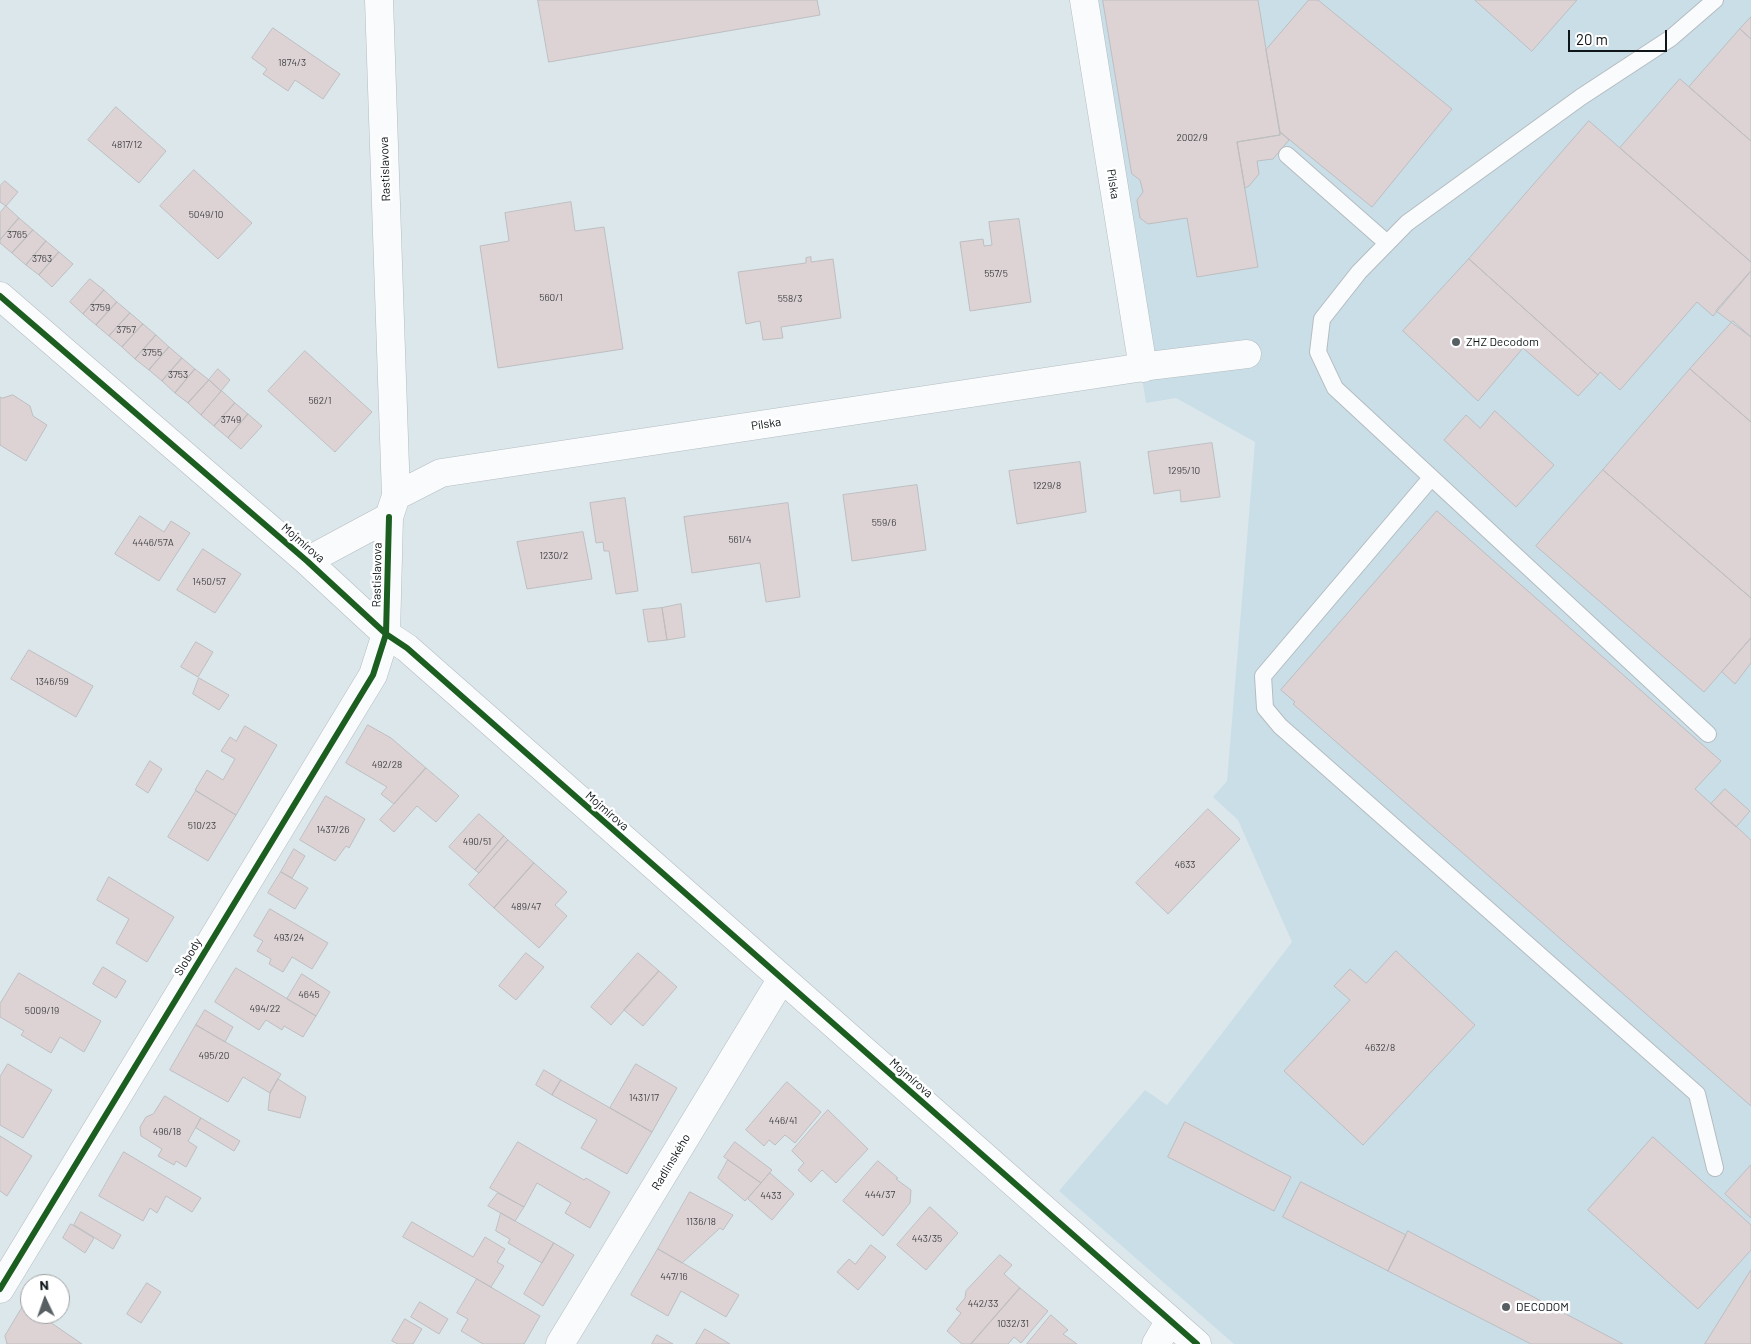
<!DOCTYPE html>
<html>
<head>
<meta charset="utf-8">
<style>
  body { margin:0 }
  #map { position:relative; width:1751px; height:1344px; overflow:hidden; background:#dce7ec; font-family:Barlow,sans-serif }
  canvas { display:block }
  .north { position:absolute; left:20px; top:1274px; width:50px; height:50px; box-sizing:border-box; background:#fff; border:1px solid #9fa2a3; border-radius:50%; rotate:357deg; font-size:14px; font-weight:700; line-height:20px; text-align:center; color:#0f1619 }
  .north::after { content:''; display:block; margin:auto; width:18px; height:22px; background:#575f63; clip-path:polygon(50% 0,100% 100%,50% 72%,0 100%) }
  .scale { position:absolute; left:1568px; top:30px; width:99px; height:22px; box-sizing:border-box; border:2px solid #0f1619; border-top:0; padding-left:6px; font-size:15px; line-height:18px; white-space:nowrap; color:#0f1619; -webkit-text-stroke:4px #fff; paint-order:stroke }
</style>
</head>
<body>
<div id="map">
<canvas width="1751" height="1344"></canvas>
<div class="north">N</div>
<div class="scale">20 m</div>
</div>
<script>
const g = document.querySelector('canvas').getContext('2d');
g.lineJoin = 'round';
function paint(path, color) { g.fillStyle = color; g.fill(path, 'evenodd'); }
function stroke(path, color, width, dash) { g.strokeStyle = color; g.lineWidth = width; g.lineCap = dash ? 'butt' : 'round'; g.setLineDash(dash || []); g.stroke(path); }
function label(font, color, halo, rows, align = 'center') {
  g.font = font + ' Barlow,sans-serif'; g.lineWidth = 5; g.setLineDash([]); g.textBaseline = 'middle'; g.strokeStyle = halo; g.fillStyle = color; for (const [text, x, y, turn = 0] of rows) {
    g.save(); g.translate(x, y); g.rotate((+turn || 0) * Math.PI / 180); g.textAlign = isNaN(turn) ? turn : align; if (halo) g.strokeText(text, 0, 0); g.fillText(text, 0, 0); g.restore();
  }
}
const built = new Path2D(`
  M1082,0H1751V1344H1234L1059,1191L1145,1090L1167,1105L1292,942L1238,820L1213,797L1227,781L1255,442L1176,398L1146,403Z`);
const building = new Path2D(`
  M538,0H817L820,15L549,62Z
  M1103,0H1258L1280,135L1237,142L1258,267L1197,277L1187,218L1148,224L1140,218L1137,200L1143,192L1140,180L1132,174Z
  M1309,0H1318L1452,109L1372,207L1280,132L1266,50Z
  M1475,0H1577L1532,51Z
  M1751,17V39L1740,29Z
  M273,28L340,74L323,99L295,80L288,91L263,74L267,69L252,58Z
  M1740,29L1751,39V141L1689,87Z
  M1680,79L1751,141V262L1620,148Z
  M116,107L166,151L139,183L88,140Z
  M1589,121L1751,262V271L1713,316L1697,302L1620,390L1600,372L1598,375L1469,259Z
  M1280,132L1289,140L1273,159L1257,161L1259,174L1249,186L1245,188L1237,142L1280,135Z
  M194,170L252,223L218,259L160,206Z
  M5,181L18,192L6,206L0,202V186Z
  M571,202L575,231L604,227L623,349L498,368L480,246L509,241L505,213Z
  M6,206L19,218L0,240V213Z
  M19,218L33,230L12,253L0,243V240Z
  M1019,219L1031,302L970,311L960,242L983,239L984,246L992,245L989,222Z
  M33,230L46,241L26,265L12,253Z
  M46,241L59,252L39,275L26,265Z
  M59,252L73,264L52,287L39,275Z
  M811,257V262L833,259L841,318L781,327L783,338L763,340L760,321L746,324L738,272L806,263V258Z
  M1469,259L1598,375L1578,396L1523,348L1478,401L1403,331Z
  M1751,271V337L1716,311Z
  M90,279L104,290L83,314L70,302Z
  M104,290L117,302L96,325L83,314Z
  M117,302L130,313L109,336L96,325Z
  M130,313L143,324L122,347L109,336Z
  M1733,321L1751,337V422L1690,369Z
  M143,324L156,335L135,359L122,347Z
  M156,335L169,347L149,370L135,359Z
  M169,347L182,358L162,381L149,370Z
  M305,351L372,412L335,452L268,391Z
  M182,358L195,369L175,393L162,381Z
  M195,369L209,380L188,403L175,393Z
  M218,369L230,380L221,391L209,380Z
  M1690,369L1751,422V598L1603,470Z
  M209,380L221,391L201,415L188,403Z
  M222,391L235,403L214,426L201,415Z
  M13,395L30,406L33,416L47,425L26,461L0,445V397L2,398Z
  M235,403L248,414L228,438L214,426Z
  M1495,411L1554,465L1516,507L1444,440L1466,415L1480,428Z
  M248,414L262,426L241,449L228,438Z
  M1212,443L1220,497L1181,502L1180,490L1154,494L1148,452Z
  M1080,462L1086,512L1017,524L1009,471Z
  M1603,470L1751,598V638L1704,692L1536,546Z
  M917,485L926,550L852,561L843,495Z
  M625,498L638,591L616,594L609,551H604L603,542L596,543L590,503Z
  M788,503L800,597L766,602L760,563L692,573L684,517Z
  M1437,511L1721,761L1695,789L1751,840V1106L1293,704L1295,702L1281,690Z
  M140,516L164,532L171,521L190,533L159,581L115,554Z
  M583,532L592,579L527,589L517,542Z
  M203,549L241,574L215,613L177,590Z
  M681,604L685,637L667,640L662,608Z
  M662,608L667,640L648,642L643,610Z
  M1751,638V663L1735,684L1722,672Z
  M196,642L213,652L198,677L181,667Z
  M29,650L93,686L76,717L11,679Z
  M199,678L229,695L219,710L193,694Z
  M368,725L391,738L426,768L394,804L381,794L387,787L346,763Z
  M245,726L277,745L236,815L195,790L207,770L223,780L235,759L221,751L230,737L236,741Z
  M150,761L162,769L148,793L136,785Z
  M426,768L459,796L436,822L417,806L394,832L380,820Z
  M1725,789L1750,811L1736,827L1711,804Z
  M196,791L236,815L208,861L168,837Z
  M326,796L365,819L349,848L346,846L335,861L300,840Z
  M1208,809L1240,839L1168,914L1136,883Z
  M479,814L504,836L475,870L449,847Z
  M504,836L508,840L479,873L475,870Z
  M508,840L534,863L494,908L469,885Z
  M294,849L305,856L292,878L281,872Z
  M534,863L567,892L555,905L567,916L539,948L494,908Z
  M281,872L308,888L295,909L268,893Z
  M109,877L174,917L147,962L116,943L129,919L97,900Z
  M270,909L328,943L312,969L292,957L283,972L269,964L271,959L257,951L263,941L254,936Z
  M1396,951L1475,1025L1363,1145L1284,1071L1350,1000L1334,986L1350,969L1366,983Z
  M526,953L544,967L516,1000L499,986Z
  M638,953L659,971L611,1025L591,1007Z
  M103,967L126,981L116,998L93,984Z
  M236,968L316,1016L303,1037L284,1026L282,1030L266,1020L259,1030L215,1002Z
  M659,971L677,987L643,1026L624,1010Z
  M19,973L101,1021L84,1052L60,1037L51,1053L21,1035L24,1031L0,1017V1004Z
  M302,974L330,992L316,1016L287,999Z
  M205,1010L233,1027L225,1042L196,1025Z
  M196,1025L281,1074L270,1093L243,1077L228,1102L170,1070Z
  M8,1064L52,1090L23,1138L0,1125V1077Z
  M636,1064L677,1088L652,1132L610,1108Z
  M544,1070L561,1080L552,1095L536,1085Z
  M278,1079L306,1097L300,1118L268,1110L270,1093Z
  M561,1080L652,1132L627,1174L581,1148L597,1120L552,1095Z
  M787,1082L821,1112L795,1143L785,1135L775,1145L769,1140L764,1146L746,1130Z
  M165,1096L201,1118L188,1141L197,1147L186,1167L176,1161L174,1165L158,1156L162,1149L141,1136L140,1127L146,1117L153,1114Z
  M828,1110L868,1149L836,1183L822,1170L811,1182L798,1170L804,1163L792,1151Z
  M201,1118L240,1141L234,1151L196,1128Z
  M1185,1122L1291,1177L1274,1211L1168,1157Z
  M0,1136L32,1156L7,1196L0,1191Z
  M1653,1137L1751,1225V1250L1698,1309L1588,1210Z
  M518,1142L584,1180L586,1178L610,1192L590,1228L565,1213L571,1203L537,1183L524,1207L490,1188Z
  M735,1142L772,1170L761,1183L724,1157Z
  M124,1152L201,1198L192,1212L166,1196L157,1213L150,1208L143,1221L99,1196Z
  M728,1160L761,1183L745,1201L718,1178Z
  M878,1161L898,1178L896,1179L911,1190L910,1203L883,1236L843,1201Z
  M1751,1165V1218L1725,1194Z
  M770,1173L794,1194L772,1220L748,1199Z
  M1301,1182L1406,1235L1388,1271L1283,1217Z
  M690,1192L733,1215L723,1230L720,1228L682,1263L658,1249Z
  M498,1193L524,1207L515,1221L488,1206Z
  M930,1207L958,1233L926,1270L897,1245Z
  M81,1212L121,1235L113,1249L74,1225Z
  M501,1213L554,1243L542,1263L508,1243L510,1239L496,1231Z
  M412,1222L473,1257L485,1237L505,1249L497,1262L504,1266L491,1287L403,1237Z
  M71,1224L94,1238L85,1253L63,1238Z
  M1408,1231L1623,1344H1531L1388,1271Z
  M554,1243L574,1255L543,1306L524,1294Z
  M871,1245L886,1257L858,1290L837,1272L849,1259L855,1264Z
  M658,1249L739,1295L726,1317L681,1291L668,1316L631,1295Z
  M1000,1255L1012,1265L1004,1274L1020,1288L971,1344H962L947,1331L961,1313L956,1309L965,1298L966,1291Z
  M1751,1270V1344H1705Z
  M477,1279L540,1316L524,1344H483L461,1331L468,1319L457,1313Z
  M147,1283L161,1292L141,1323L127,1314Z
  M1020,1288L1048,1311L1021,1343L1014,1337L1008,1344H971Z
  M29,1296L30,1314H51L47,1320L82,1344H7L5,1336Z
  M420,1302L448,1319L439,1334L411,1317Z
  M1051,1315L1068,1330L1063,1334L1077,1344H1027Z
  M405,1319L422,1329L413,1344H398L392,1341Z
  M705,1329L730,1344H696Z
  M657,1335L673,1344H652Z`);
const lane = new Path2D(`
  M1287,155L1387,243
  M1431,478L1263,676L1265,708L1280,726L1697,1094L1715,1168
  M1708,734L1335,388L1318,352L1322,319L1359,272L1407,223L1581,97L1671,38L1715,0`);
const street = new Path2D(`
  M1084,0L1143,368
  M0,296L307,561L386,634L407,648L1197,1344
  M396,496L441,473L1157,365L1247,354
  M307,561L389,517L396,496L379,0
  M0,1289L373,675L386,634L389,517
  M560,1344L781,980
  M1156,1344L1170,1320`);
const cycleway = new Path2D(`
  M0,296L307,561L386,634L407,648L1197,1344
  M0,1289L373,675L386,634L389,517`);
const markers = [
  [1456,342,5,"#575f63"],
  [1506,1307,5,"#575f63"]
];
const numberNames = [
  ["1874/3",292,63],
  ["2002/9",1192,138],
  ["4817/12",127,145],
  ["5049/10",206,215],
  ["3765",17,235],
  ["3763",42,259],
  ["557/5",996,274],
  ["560/1",551,298],
  ["558/3",790,299],
  ["3759",100,308],
  ["3757",126,330],
  ["3755",152,353],
  ["3753",178,375],
  ["562/1",320,401],
  ["3749",231,420],
  ["1295/10",1184,471],
  ["1229/8",1047,486],
  ["559/6",884,523],
  ["561/4",740,540],
  ["4446/57A",153,543],
  ["1230/2",554,556],
  ["1450/57",209,582],
  ["1346/59",52,682],
  ["492/28",387,765],
  ["510/23",202,826],
  ["1437/26",333,830],
  ["490/51",477,842],
  ["4633",1185,865],
  ["489/47",526,907],
  ["493/24",289,938],
  ["4645",309,995],
  ["494/22",265,1009],
  ["5009/19",42,1011],
  ["4632/8",1380,1048],
  ["495/20",214,1056],
  ["1431/17",644,1098],
  ["446/41",783,1121],
  ["496/18",167,1132],
  ["444/37",880,1195],
  ["4433",771,1196],
  ["1136/18",701,1222],
  ["443/35",927,1239],
  ["447/16",674,1277],
  ["442/33",983,1304],
  ["1032/31",1013,1324]
];
const streetNames = [
  ["Rastislavova",385,169,-92],
  ["Pílska",1113,184,81],
  ["Pílska",766,424,-9],
  ["Mojmírova",303,543,41],
  ["Rastislavova",377,575,-89],
  ["Mojmírova",607,811,41],
  ["Slobody",188,957,-59],
  ["Mojmírova",911,1078,41],
  ["Radlinského",671,1162,-59]
];
const poiNames = [
  ["ZHZ Decodom",1466,342],
  ["DECODOM",1516,1307]
];
paint(built, '#cadee7');
paint(building, '#ddd2d4');
stroke(building, '#bdbec0', 1);
stroke(lane, '#b4bcc0', 18);
stroke(street, '#b4bcc0', 29);
stroke(lane, '#fafbfc', 16);
stroke(street, '#fafbfc', 28);
stroke(cycleway, '#1b5e20', 6);
for (const [x, y, r, color] of markers) { const dot = new Path2D(); dot.arc(x, y, r, 0, 2 * Math.PI); g.fillStyle = color; g.fill(dot); stroke(dot, '#fff', 2); }
label('10px', '#424548', null, numberNames);
label('12px', '#0f1619', '#fff', streetNames);
label('12px', '#0f1619', '#fff', poiNames, 'left');
</script>
</body>
</html>
